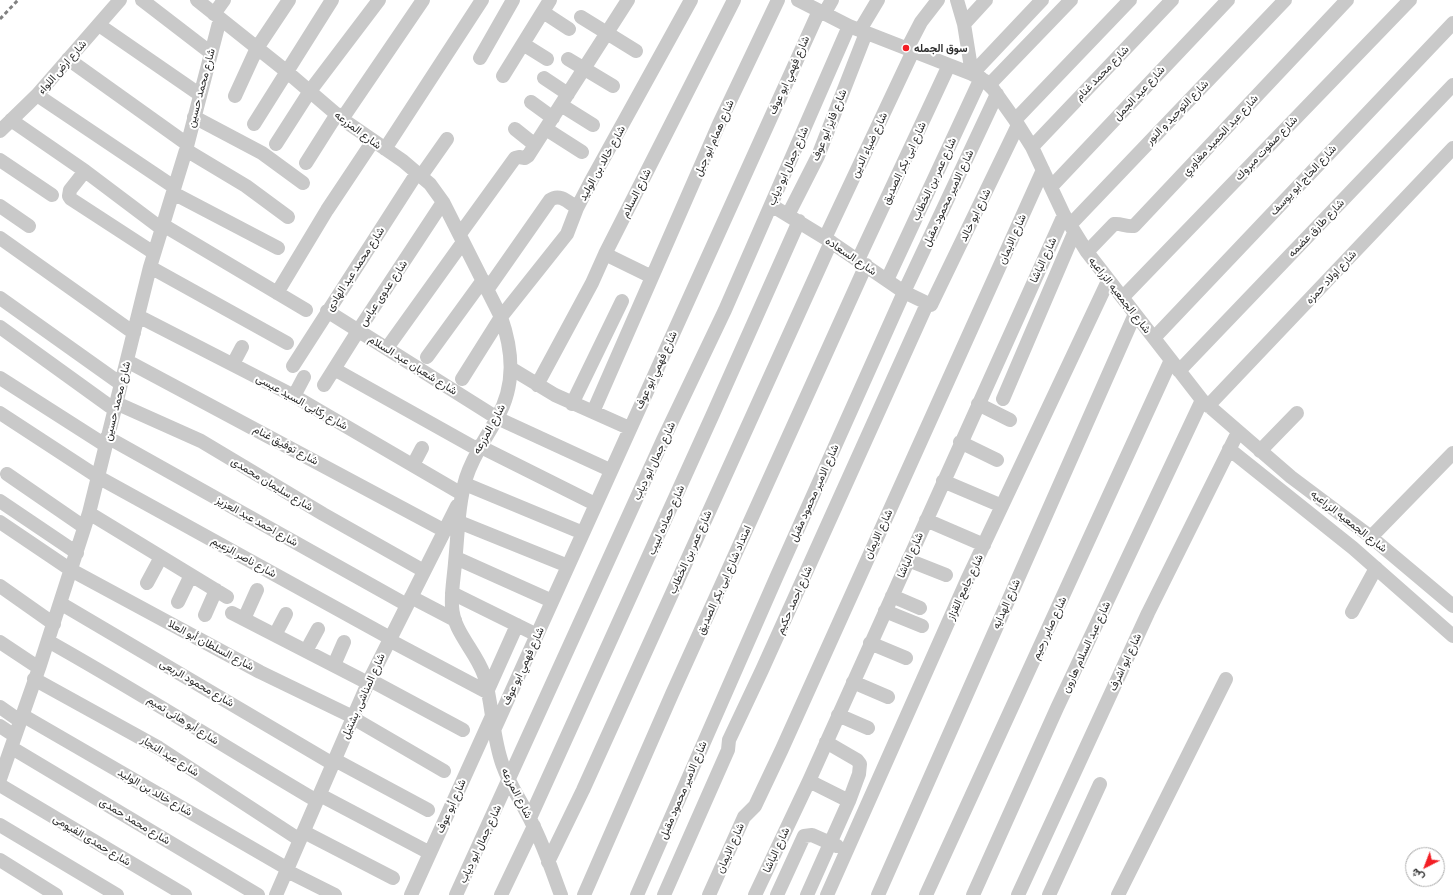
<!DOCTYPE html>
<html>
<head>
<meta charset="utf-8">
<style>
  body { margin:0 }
  #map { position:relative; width:1453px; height:895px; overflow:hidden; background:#fff; font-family:Ubuntu,Vazirmatn,sans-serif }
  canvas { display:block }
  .north { position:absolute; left:1405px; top:847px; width:40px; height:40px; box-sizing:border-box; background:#fff; border:1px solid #ababab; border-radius:50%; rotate:222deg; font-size:11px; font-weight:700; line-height:16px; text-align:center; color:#2c2c2c }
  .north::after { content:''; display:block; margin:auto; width:14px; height:18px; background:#f31e24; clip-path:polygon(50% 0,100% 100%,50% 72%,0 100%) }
</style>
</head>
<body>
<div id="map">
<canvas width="1453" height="895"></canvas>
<div class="north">ش</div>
</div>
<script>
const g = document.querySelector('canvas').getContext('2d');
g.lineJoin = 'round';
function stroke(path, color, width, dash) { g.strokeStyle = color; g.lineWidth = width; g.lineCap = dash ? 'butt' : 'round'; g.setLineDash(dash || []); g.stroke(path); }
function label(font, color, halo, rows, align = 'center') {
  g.font = font + ' Ubuntu,Vazirmatn,sans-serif'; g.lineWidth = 4; g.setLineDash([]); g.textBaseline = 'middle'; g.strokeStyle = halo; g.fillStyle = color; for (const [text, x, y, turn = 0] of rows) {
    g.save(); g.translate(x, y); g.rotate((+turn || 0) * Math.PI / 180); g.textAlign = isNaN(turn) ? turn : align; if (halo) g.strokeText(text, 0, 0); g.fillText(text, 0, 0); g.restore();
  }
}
const minor = new Path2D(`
  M142,0L211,53
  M197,0L286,71L342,119L403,161L430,184L443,202L501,317C513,351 516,385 497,418C486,439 474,453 466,478C458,505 458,534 455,563C454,577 451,592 452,606C453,632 476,651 484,675C493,705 492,737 503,766C510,786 523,804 532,823C544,846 552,871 561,895
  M798,0L849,26L972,74L985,81L993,89L1015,120L1032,147L1064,215L1087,252L1202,400L1291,477L1371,537L1453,606
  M957,0L964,24L972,74
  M543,12L569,29
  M214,14L224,0
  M824,14L832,0
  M581,17L636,51
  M964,24L986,0
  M99,25L199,94
  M860,30L878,0
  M523,44L547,59
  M907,49L921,22L938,0
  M480,58L513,0
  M68,59L187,144
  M568,59L613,86
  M972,74L1042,0
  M503,76L550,0
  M544,78L568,94
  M989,85L1071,0
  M37,95L174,187
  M235,96L257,48L289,0
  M531,102L553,118
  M561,105L593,125
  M194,117L262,153L303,183
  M342,119L423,0
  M11,120L85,171L162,229
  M1015,120L1130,0
  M254,124L332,0
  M515,129L535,145
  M546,129L582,152
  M0,131L37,95L120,0
  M276,144L310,91L379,0
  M1032,147L1172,0
  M385,149L482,0
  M186,150L246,186L288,217
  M0,160L52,195
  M306,163L337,114
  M85,171L70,190L69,196L71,199L154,253
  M421,176L447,139
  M1051,187L1228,0
  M173,193L278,248
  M771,205L825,238L904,292L931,305L1018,125
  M0,206L29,226
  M788,215L818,156L866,33
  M163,225L306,310
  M1070,225L1285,0
  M460,234L515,158L519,157L525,158L528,156L628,0
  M0,238L134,333
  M825,238L913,51
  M1087,252L1114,224C1121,223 1126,227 1134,226L1347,0
  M605,254L652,277
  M858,260L949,65
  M150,267L287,343
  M887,280L981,78
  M487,290L550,200C560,193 568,202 577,208
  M277,293L327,210L373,141
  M1123,297L1410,0
  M0,298L121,384
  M327,311L497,418L610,470
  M138,316L294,396L462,494
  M0,327L115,410
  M1154,338L1453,23
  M387,348L463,242
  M427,357L483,280
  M127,361L445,531
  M233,364L242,347
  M293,366L417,173
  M334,369L477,449
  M512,369L555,395L629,428
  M1179,371L1453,85
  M0,378L105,445
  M462,379L501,317L567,234L577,208L590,183L691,0
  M324,385L358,331L443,202
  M537,385L592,283L605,254L734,0
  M294,396L304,377
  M1003,399L1074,233
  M116,403L201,441L323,514L424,571
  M572,404L622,301
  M978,404L1010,420
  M1208,406L1453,148
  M593,412L719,124L778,0
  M0,413L98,477L390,638
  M107,437L407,605
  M960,442L997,460
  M479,446L595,504
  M1229,449L1353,548L1453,636
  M1260,451L1297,413
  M413,465L422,448
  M7,474L84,527
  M943,481L1002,506
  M465,484L583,533
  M0,501L77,553
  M89,513L227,597
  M926,520L984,545
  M0,522L71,570L260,672L353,717
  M459,522L568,566
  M1371,537L1453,453
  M456,558L552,601
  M908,560L946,575
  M147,583L161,557
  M0,586L54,624
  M452,593L537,635
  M892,596L920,608
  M411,597L455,620
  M178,602L191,575
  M60,603L333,764
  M885,611L922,626
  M1352,612L1376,568
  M232,613L368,683
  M205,615L216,590
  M244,619L257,590
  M275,635L286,614
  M389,640L487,692L517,625
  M48,641C139,692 227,748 317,801
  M0,642L39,668
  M870,643L906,658
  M306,651L318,629
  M334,665L344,642
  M34,679L159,748L300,840
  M370,680L463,730
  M853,682L888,697
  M0,707L20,721
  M22,715L288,869
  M838,715L868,728
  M353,718L444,771
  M0,726L15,736
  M494,730L819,11
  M12,748L258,895
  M335,760L428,810
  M0,779L39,668L89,513L150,267L186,150L220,19
  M809,781L849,801
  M0,785L185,895
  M320,795L430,853
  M530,818L713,414L799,221
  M0,825L117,895
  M304,832L393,878
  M0,860L56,895
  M548,862L583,790L831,242
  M287,871L335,895
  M276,895L368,683L457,506
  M411,895L492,716
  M456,895L663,440L725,310L849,26
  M501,895L534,826
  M584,895L672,694L866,265
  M637,895L776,578L904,292L997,94
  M664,895L728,750L729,740L762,670L927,304
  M709,895L744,817L755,806L782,749L1043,170
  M755,895L809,781L1064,215
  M777,895L804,836L812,835L837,846
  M807,895L849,801L859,774L860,764L857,760L826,742
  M827,895L967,580L1108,281
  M878,895L1135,314
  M926,895L1171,360
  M973,895L1057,708L1202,400
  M1018,895L1148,613L1238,432
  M1049,895L1100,784
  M1118,895L1226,679`);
const rail = new Path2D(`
  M0,19L18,0`);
const markers = [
  [906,48,4,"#f31e24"]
];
const poiNames = [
  ["سوق الجمله",914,48]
];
const streetNames = [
  ["شارع ارض اللواء",62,67,-49],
  ["شارع محمد غنام",1102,73,-46],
  ["شارع فهمي ابو عوف",789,75,-66],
  ["شارع محمد حسين",201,88,-75],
  ["شارع عيد الجمل",1139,93,-47],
  ["شارع التوحيد و النور",1177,112,-46],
  ["شارع فايز ابو عوف",829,125,-68],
  ["شارع المزرعه",358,130,37],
  ["شارع عبد الحميد مغاوري",1220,135,-47],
  ["شارع همام ابو جبل",714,138,-66],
  ["شارع ضياء الدين",869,145,-65],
  ["شارع صفوت مبروك",1266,148,-46],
  ["شارع خالد بن الوليد",602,163,-61],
  ["شارع ابى بكر الصديق",904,163,-65],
  ["شارع جمال ابو دياب",788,166,-66],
  ["شارع عمر بن الخطاب",934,179,-65],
  ["شارع الحاج ابو يوسف",1303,180,-47],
  ["شارع السلام",636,193,-63],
  ["شارع الامير محمود مقبل",948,198,-65],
  ["شارع ابو خالد",975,215,-64],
  ["شارع طارق عضمه",1316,228,-46],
  ["شارع الايمان",1012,239,-66],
  ["شارع السعاده",851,256,34],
  ["شارع الباشا",1043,260,-65],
  ["شارع محمد عبد الهادى",355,269,-57],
  ["شارع اولاد حمزه",1331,277,-47],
  ["شارع عدوى عباس",383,293,-56],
  ["شارع الجمعيه الزراعيه",1120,295,52],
  ["شارع شعبان عبد السلام",413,365,32],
  ["شارع فهمي ابو عوف",656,370,-65],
  ["شارع محمد حسين",117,401,-76],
  ["شارع ركابى السيد عيسى",302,402,29],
  ["شارع المزرعه",489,429,-61],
  ["شارع توفيق غنام",286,445,28],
  ["شارع جمال ابو دياب",654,461,-65],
  ["شارع سليمان محمدى",272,484,31],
  ["شارع الامير محمود مقبل",814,493,-66],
  ["شارع حماده لبيب",666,520,-66],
  ["شارع احمد عبد العزيز",257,521,29],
  ["شارع الجمعيه الزراعيه",1349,521,38],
  ["شارع الايمان",878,534,-65],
  ["شارع عمر بن الخطاب",690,552,-66],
  ["شارع الباشا",910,555,-66],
  ["شارع ناصر الزعيم",244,557,29],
  ["امتداد شارع ابى بكر الصديق",724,580,-66],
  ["شارع جامع القزاز",965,587,-65],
  ["شارع احمد حكيم",794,600,-66],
  ["شارع الهدايه",1006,604,-66],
  ["شارع صابر رحيم",1049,628,-65],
  ["شارع السلطان أبو العلا",211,645,28],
  ["شارع عبد السلام هارون",1086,647,-65],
  ["شارع ابو اشرف",1125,662,-65],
  ["شارع فهمي ابو عوف",523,666,-65],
  ["شارع محمود الربعى",197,683,30],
  ["شارع المناشى, بشتيل",363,696,-66],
  ["شارع أبو هانى تميم",183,720,32],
  ["شارع عيد النجار",170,756,32],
  ["شارع الامير محمود مقبل",683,790,-67],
  ["شارع خالد بن الوليد",155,792,30],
  ["شارع المزرعه",517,793,63],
  ["شارع أبو عوف",451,806,-66],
  ["شارع محمد حمدى",135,821,31],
  ["شارع حمدى الفيومى",92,840,31],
  ["شارع جمال ابو دياب",480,844,-65],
  ["شارع الايمان",730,848,-66],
  ["شارع الباشا",776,850,-65]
];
stroke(minor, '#c9c9c9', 14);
stroke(rail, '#818181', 3, [4, 3]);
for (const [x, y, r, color] of markers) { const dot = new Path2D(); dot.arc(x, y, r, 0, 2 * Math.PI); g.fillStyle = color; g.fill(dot); stroke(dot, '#fff', 1.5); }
label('bold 11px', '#2c2c2c', '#fff', poiNames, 'left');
label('11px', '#2c2c2c', '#fff', streetNames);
</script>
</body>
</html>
